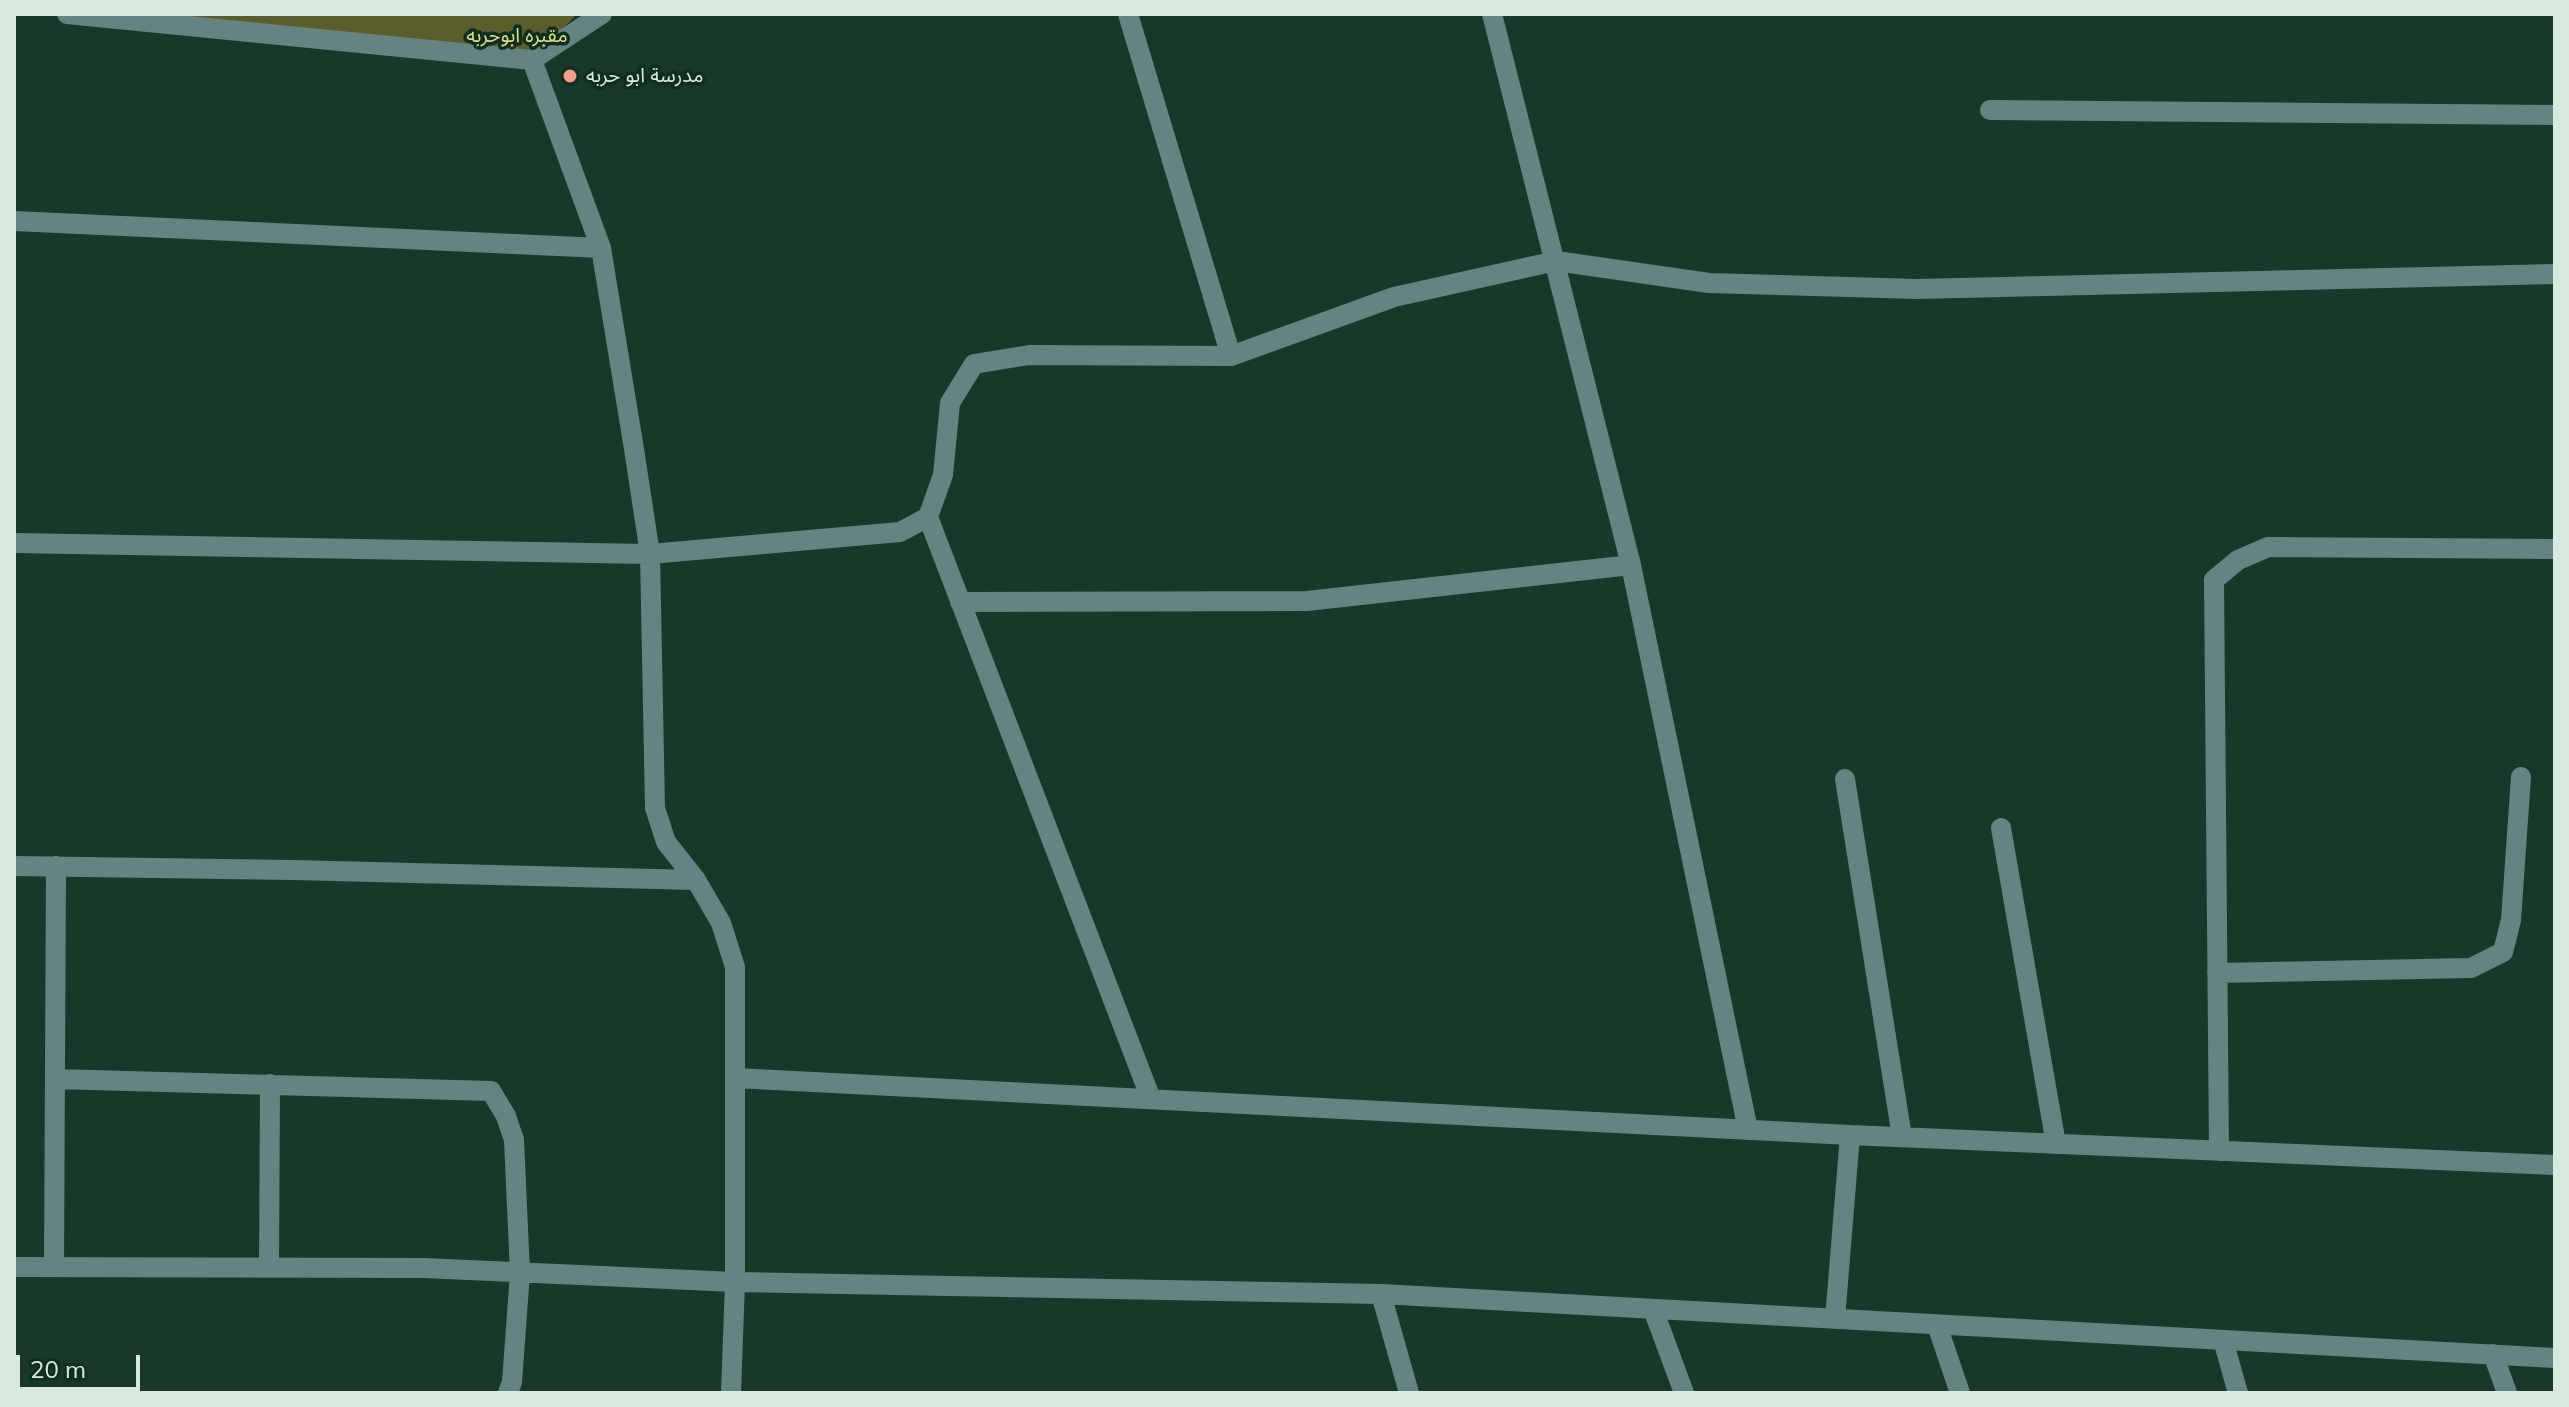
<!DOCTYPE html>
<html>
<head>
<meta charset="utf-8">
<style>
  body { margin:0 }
  #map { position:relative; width:2569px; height:1407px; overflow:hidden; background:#19382a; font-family:Mulish,sans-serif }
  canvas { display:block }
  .frame { position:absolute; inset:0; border:16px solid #d8e9e0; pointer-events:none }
  .scale { position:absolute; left:16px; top:1355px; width:124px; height:36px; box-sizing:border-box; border:4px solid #d8e9e0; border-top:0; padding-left:10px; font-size:24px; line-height:28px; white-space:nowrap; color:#d8e9e0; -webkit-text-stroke:6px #0e2e20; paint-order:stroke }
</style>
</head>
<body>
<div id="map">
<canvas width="2569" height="1407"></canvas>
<div class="frame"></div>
<div class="scale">20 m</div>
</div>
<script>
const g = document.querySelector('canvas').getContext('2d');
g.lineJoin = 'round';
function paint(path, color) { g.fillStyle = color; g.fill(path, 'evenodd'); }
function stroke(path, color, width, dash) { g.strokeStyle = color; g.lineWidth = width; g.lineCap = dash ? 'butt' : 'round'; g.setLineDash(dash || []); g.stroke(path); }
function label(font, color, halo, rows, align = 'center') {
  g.font = font + ' Mulish,"Noto Sans Arabic",sans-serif'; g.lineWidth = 7; g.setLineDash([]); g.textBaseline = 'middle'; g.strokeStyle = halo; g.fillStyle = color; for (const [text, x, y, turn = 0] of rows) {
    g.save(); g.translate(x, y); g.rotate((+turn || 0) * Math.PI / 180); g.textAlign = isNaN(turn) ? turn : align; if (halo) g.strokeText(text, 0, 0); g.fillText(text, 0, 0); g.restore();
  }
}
const green = new Path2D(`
  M91,14H577L532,60Z`);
const minor = new Path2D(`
  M67,14L532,60L602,14
  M1128,14L1231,356
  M1492,14L1631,565L1748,1130
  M532,60L601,248L634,449L650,554L655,808L666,842L696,880L721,923L735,967V1282L731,1393
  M1990,110L2555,115
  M14,221L601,248
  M928,517L1151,1099
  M14,543L650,554L900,532L928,517L943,475L950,403L974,364L1029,355L1231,356L1394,297L1556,261L1709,283L1917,289L2555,274
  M960,602L1307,601L1631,565
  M1845,779L1902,1137
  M2001,828L2056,1144
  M14,866L293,870L696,880
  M2217,973L2471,968L2503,952L2511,920L2521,777
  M735,1078L1850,1135L2555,1165
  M55,1079L491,1091L506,1116L514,1140L520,1273L512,1382L508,1393
  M2219,1151L2214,580L2238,560L2268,547L2555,549
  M14,1267L424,1268L735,1282L1381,1294L2555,1358
  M54,1267L56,866
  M269,1268L270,1084
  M1381,1294L1409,1393
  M1653,1309L1684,1393
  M1835,1319L1850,1135
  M1937,1325L1960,1393
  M2223,1340L2238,1393
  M2493,1354L2507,1393`);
const markers = [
  [570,76,8,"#f59d8e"]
];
const parkNames = [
  ["مقبره ابوحربه",517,36]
];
const poiNames = [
  ["مدرسة ابو حربه",586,76]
];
paint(green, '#5c5d2d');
stroke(minor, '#648481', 20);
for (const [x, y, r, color] of markers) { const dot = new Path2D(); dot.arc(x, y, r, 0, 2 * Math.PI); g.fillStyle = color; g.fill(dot); stroke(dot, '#0e2e20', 3); }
label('20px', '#dbdd85', '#0e2e20', parkNames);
label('20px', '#d8e9e0', '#0e2e20', poiNames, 'left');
</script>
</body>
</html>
